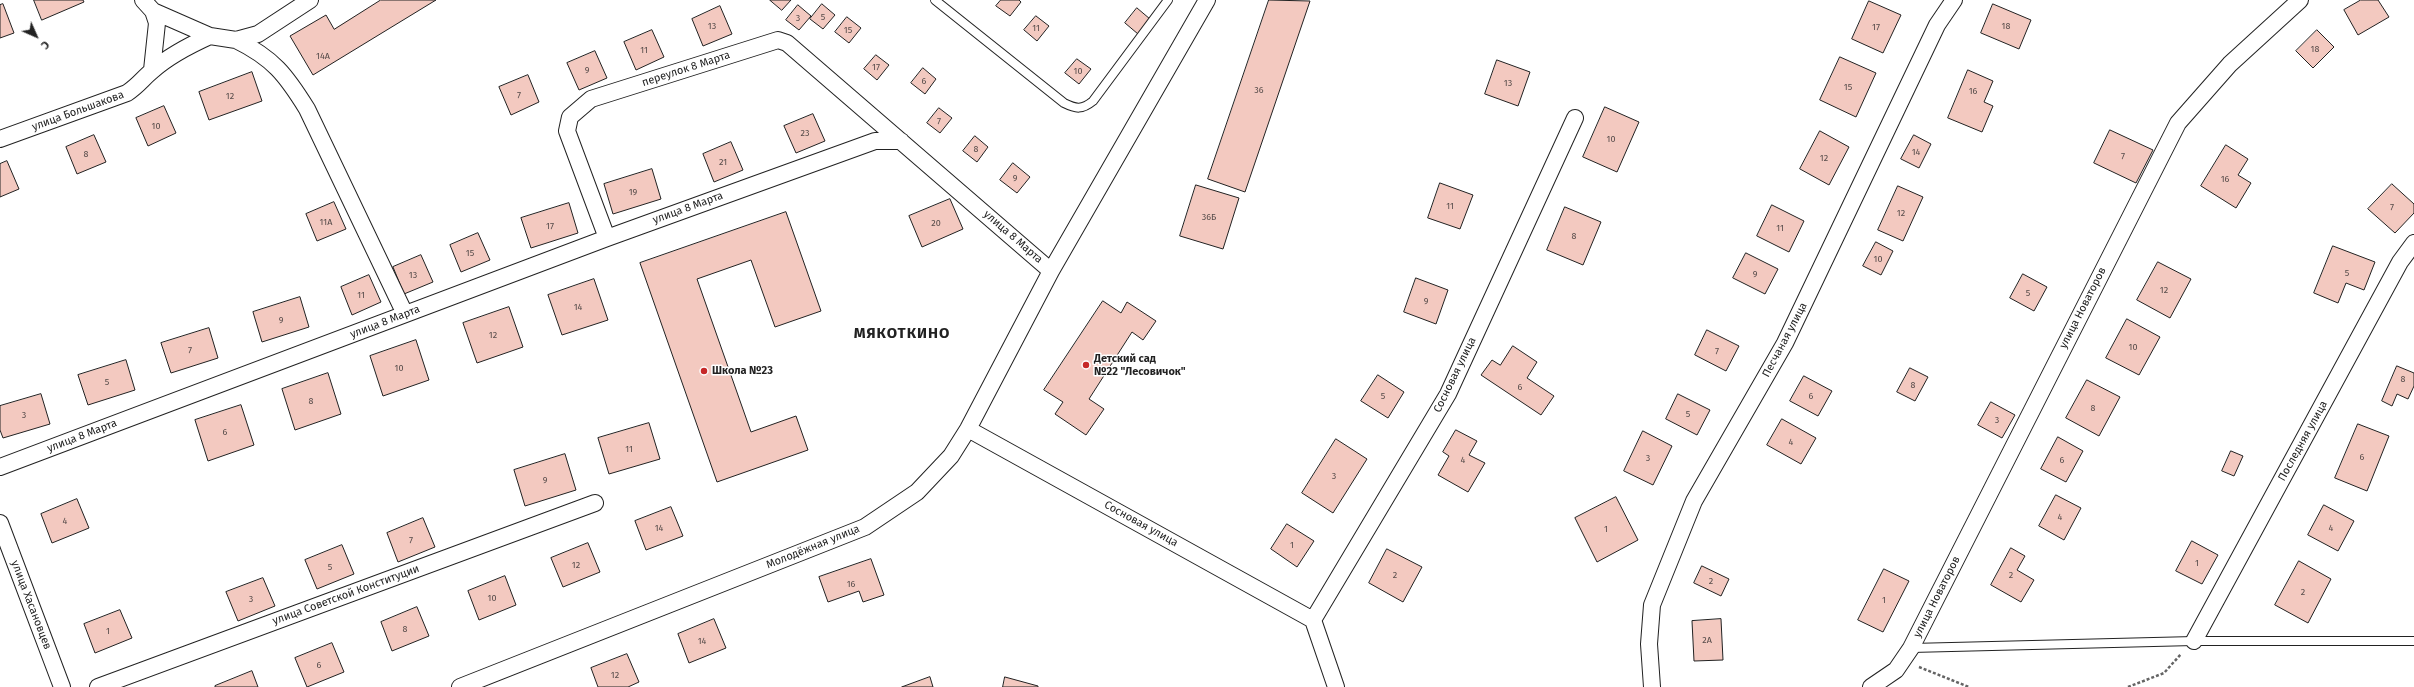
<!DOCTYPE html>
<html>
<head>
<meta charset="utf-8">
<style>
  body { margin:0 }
  #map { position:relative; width:2414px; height:687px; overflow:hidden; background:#fff; font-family:"Fira Sans",sans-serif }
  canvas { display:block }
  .north { position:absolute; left:16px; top:16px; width:40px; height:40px; -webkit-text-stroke:3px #fff; paint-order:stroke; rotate:135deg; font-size:11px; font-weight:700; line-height:16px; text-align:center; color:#222 }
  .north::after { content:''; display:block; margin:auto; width:14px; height:18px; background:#222; clip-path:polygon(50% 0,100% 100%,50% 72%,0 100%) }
</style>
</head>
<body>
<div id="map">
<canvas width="2414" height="687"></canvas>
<div class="north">С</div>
</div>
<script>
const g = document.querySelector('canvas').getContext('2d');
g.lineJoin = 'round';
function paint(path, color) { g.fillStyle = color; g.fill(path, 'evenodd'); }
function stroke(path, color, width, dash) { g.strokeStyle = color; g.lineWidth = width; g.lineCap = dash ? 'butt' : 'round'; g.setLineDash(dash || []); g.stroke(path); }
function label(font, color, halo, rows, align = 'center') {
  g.font = font + ' "Fira Sans",sans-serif'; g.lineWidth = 3; g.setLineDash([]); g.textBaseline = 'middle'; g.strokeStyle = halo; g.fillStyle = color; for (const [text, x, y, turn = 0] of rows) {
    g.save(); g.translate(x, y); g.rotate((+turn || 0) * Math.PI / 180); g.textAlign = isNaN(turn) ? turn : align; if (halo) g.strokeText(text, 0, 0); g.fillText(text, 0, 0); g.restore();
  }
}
const building = new Path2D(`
  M34,0H83L84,2L42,20Z
  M381,0H436L313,75L290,36L326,15L334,29Z
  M770,0H791L782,10Z
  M1001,0H1019L1021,2L1010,16L996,6Z
  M1269,0L1310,1L1245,192L1208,179Z
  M2361,0H2378L2389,17L2358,35L2344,10Z
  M1869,1L1901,15L1883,53L1852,39Z
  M3,4L14,33L0,38V5Z
  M822,4L835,15L823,29L810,19Z
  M1993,4L2031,20L2019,49L1981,33Z
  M798,5L811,16L799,30L786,20Z
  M720,6L732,34L703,46L692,19Z
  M1137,8L1150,19L1138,34L1125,23Z
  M1036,16L1049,26L1037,41L1024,30Z
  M847,17L861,28L849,43L835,32Z
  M652,30L664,57L636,70L624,42Z
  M2317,30L2334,47L2313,68L2296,51Z
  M595,51L607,78L579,90L567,63Z
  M876,55L889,65L877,80L864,69Z
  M1840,57L1876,73L1856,117L1820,100Z
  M1077,59L1091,69L1079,84L1065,73Z
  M1497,60L1530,72L1518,106L1485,94Z
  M923,68L936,79L925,94L911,83Z
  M1968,70L1993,81L1984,102L1993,106L1982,132L1948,118Z
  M252,72L262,101L209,120L199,92Z
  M528,75L539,102L511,115L499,87Z
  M164,106L176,133L148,146L136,118Z
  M1605,107L1639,122L1617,172L1583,157Z
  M939,108L952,118L940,133L927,123Z
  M813,114L825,141L796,153L784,126Z
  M2110,130L2153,150L2136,183L2094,163Z
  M1820,131L1849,147L1829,185L1800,169Z
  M94,135L106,162L77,174L66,147Z
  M1914,135L1931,144L1919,168L1901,159Z
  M975,136L988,147L977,162L963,151Z
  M731,142L743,170L714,182L703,154Z
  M2226,145L2248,159L2238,175L2251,183L2236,208L2201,186Z
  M7,161L19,189L0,197V164Z
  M1013,163L1030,177L1017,193L1000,180Z
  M652,169L661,199L613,214L604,184Z
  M1440,183L1473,195L1460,229L1428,218Z
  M2392,184L2414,204V213L2395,233L2368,209Z
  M1196,185L1239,198L1223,249L1180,236Z
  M1898,186L1923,197L1903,241L1878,230Z
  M950,199L963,229L922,247L909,216Z
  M334,202L346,229L317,241L306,214Z
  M569,203L578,233L531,248L521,218Z
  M1772,205L1804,221L1789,252L1757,236Z
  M1565,207L1601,222L1583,265L1547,250Z
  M786,212L821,311L775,327L751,260L697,279L751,432L796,416L808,450L717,482L640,263Z
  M478,233L490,260L461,272L450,245Z
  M1876,242L1893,251L1881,275L1863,266Z
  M2333,246L2375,262L2364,290L2346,283L2338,303L2314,293Z
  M1746,253L1778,269L1765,294L1733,278Z
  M421,255L433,282L404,294L393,267Z
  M2158,262L2191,279L2170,318L2137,300Z
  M2023,274L2047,287L2034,311L2010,298Z
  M369,275L381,302L352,315L341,287Z
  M1416,278L1448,290L1436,324L1404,312Z
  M594,279L608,320L562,335L548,295Z
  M300,297L309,327L262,342L253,312Z
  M1103,301L1121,313L1127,302L1156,321L1143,340L1132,332L1089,399L1104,409L1086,435L1055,414L1063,402L1044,390Z
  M509,307L523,347L477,363L463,323Z
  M2127,319L2160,337L2139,375L2106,358Z
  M209,328L218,358L171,373L161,343Z
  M1707,330L1739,346L1726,371L1695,355Z
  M416,340L429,380L383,396L370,356Z
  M1513,346L1537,362L1527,378L1554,396L1541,415L1481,375L1492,360L1500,365Z
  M126,360L135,390L88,405L78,375Z
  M2397,366L2414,373V386L2408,399L2397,394L2392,406L2382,401Z
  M1910,368L1928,377L1915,401L1897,392Z
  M328,373L341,414L295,430L282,389Z
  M1378,375L1404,392L1388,418L1361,401Z
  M1804,376L1832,391L1818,416L1790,401Z
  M2087,380L2120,397L2099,436L2066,418Z
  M41,394L50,424L3,438L0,430V406Z
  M1678,394L1710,410L1697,435L1666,419Z
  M1991,402L2015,415L2002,438L1978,425Z
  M241,405L254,445L208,461L195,420Z
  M1782,419L1816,438L1801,464L1767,445Z
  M649,423L660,459L609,474L598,438Z
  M2358,424L2389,436L2367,491L2335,478Z
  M1456,430L1477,441L1469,455L1485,463L1468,492L1438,475L1449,456L1443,452Z
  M1643,431L1672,446L1653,485L1624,471Z
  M2058,437L2083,451L2066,482L2041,469Z
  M1336,439L1367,459L1333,513L1302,493Z
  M2231,451L2243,456L2234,476L2222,471Z
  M565,454L576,490L525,506L514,470Z
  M2056,495L2081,508L2064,540L2039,526Z
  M1616,497L1638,540L1597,562L1575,518Z
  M77,499L89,528L52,543L41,514Z
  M2324,505L2354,521L2338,551L2308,535Z
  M671,507L683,536L646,550L635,521Z
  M423,518L435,547L398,562L387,533Z
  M1287,524L1314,541L1297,567L1271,549Z
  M2192,541L2218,555L2202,584L2176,571Z
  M588,543L600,572L563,587L551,558Z
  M342,545L354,574L317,589L305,560Z
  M2011,548L2025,556L2017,570L2034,580L2021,602L1991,585Z
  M1387,549L1422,567L1403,602L1369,583Z
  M871,559L884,595L863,602L859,591L828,602L819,577Z
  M2299,561L2331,579L2308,623L2275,605Z
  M1702,566L1729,579L1721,596L1694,583Z
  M1884,569L1909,581L1883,632L1858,620Z
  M505,576L516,605L479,620L468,591Z
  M263,578L275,606L238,621L226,592Z
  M417,607L429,636L392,651L381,622Z
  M120,610L132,638L95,653L84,624Z
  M714,619L726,648L689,663L678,634Z
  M1721,619L1723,660L1694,661L1692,621Z
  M332,643L344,672L307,687L295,658Z
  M627,654L639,682L628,687H598L591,668Z
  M252,671L258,687H215V686Z
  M930,677L933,687H902Z
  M1005,677L1038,686V687H1003Z`);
const path = new Path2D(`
  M1919,667L1969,687
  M2128,687L2164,673L2181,654`);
const lane = new Path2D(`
  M935,0L1064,103C1076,109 1082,110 1093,101L1168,0
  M1911,648L2194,641H2414`);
const street = new Path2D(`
  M143,0L153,11L210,36L236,40L258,34L310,0
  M236,40C273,58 286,75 307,109L405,314
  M152,70L157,23L153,11
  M0,139L127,93C139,85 143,78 153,70C170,55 190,45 210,36
  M607,238L567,131L570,117L591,99L778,40L787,43L1051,271
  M968,429L1313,620L1336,687
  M0,467L607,238L875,141H901
  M0,523L62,687
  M1313,620L1448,394L1575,118
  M2194,641L2400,262L2414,243
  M98,687L595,503
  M460,687L865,527L917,492L951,456L968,429L1051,271L1207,0
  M1652,687L1649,644L1652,605L1694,501L1785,343L1937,25L1954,0
  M1871,687L1896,670L1911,648L2178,123L2230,64L2300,0`);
const markers = [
  [1086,365,4,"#c62828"],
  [704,371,4,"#c62828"]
];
const numberNames = [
  ["5",823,17],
  ["3",798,18],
  ["13",712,26],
  ["18",2006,26],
  ["17",1876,27],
  ["11",1036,28],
  ["15",848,30],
  ["18",2315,49],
  ["11",644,50],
  ["14А",323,56],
  ["17",876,67],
  ["9",587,70],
  ["10",1078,71],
  ["6",924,81],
  ["13",1508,83],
  ["15",1848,87],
  ["36",1259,90],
  ["16",1973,91],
  ["7",519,95],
  ["12",230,96],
  ["7",939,121],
  ["10",156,126],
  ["23",805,133],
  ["10",1611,139],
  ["8",976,149],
  ["14",1916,152],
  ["8",86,154],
  ["7",2123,156],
  ["12",1824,158],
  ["21",723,162],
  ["9",1015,178],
  ["16",2225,179],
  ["19",633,192],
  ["11",1450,206],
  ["7",2392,207],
  ["12",1901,213],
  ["36Б",1209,217],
  ["11А",326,222],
  ["20",936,223],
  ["17",550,226],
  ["11",1780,228],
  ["8",1574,236],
  ["15",470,253],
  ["10",1878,259],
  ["5",2347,273],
  ["9",1755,274],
  ["13",413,275],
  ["12",2164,290],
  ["5",2028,293],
  ["11",361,295],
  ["9",1426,301],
  ["14",578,307],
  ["9",281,320],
  ["12",493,335],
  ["10",2133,347],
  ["7",190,350],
  ["7",1717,351],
  ["10",399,368],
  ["8",2403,379],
  ["5",107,382],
  ["8",1913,385],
  ["6",1520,387],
  ["5",1383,396],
  ["6",1811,396],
  ["8",311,401],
  ["8",2093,408],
  ["5",1688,414],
  ["3",24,415],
  ["3",1997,420],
  ["6",225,432],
  ["4",1791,442],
  ["11",629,449],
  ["6",2362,457],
  ["3",1648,458],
  ["4",1463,460],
  ["6",2062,460],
  ["3",1334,476],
  ["9",545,480],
  ["4",2060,517],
  ["4",65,521],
  ["14",659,528],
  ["4",2331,528],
  ["1",1606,529],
  ["7",411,540],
  ["1",1292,545],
  ["1",2197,563],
  ["12",576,565],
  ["5",330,567],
  ["2",1395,575],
  ["2",2011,575],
  ["2",1711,581],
  ["16",851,584],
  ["2",2303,592],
  ["10",492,598],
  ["3",251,599],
  ["1",1884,600],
  ["8",405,629],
  ["1",108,631],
  ["2А",1707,640],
  ["14",702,641],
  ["6",319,665],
  ["12",615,675]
];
const streetNames = [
  ["переулок 8 Марта",686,69,-18],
  ["улица Большакова",78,111,-20],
  ["улица 8 Марта",688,208,-20],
  ["улица 8 Марта",1013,237,41],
  ["улица Новаторов",2083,308,-63],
  ["улица 8 Марта",385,322,-21],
  ["Песчаная улица",1785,340,-62],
  ["Сосновая улица",1455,375,-64],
  ["улица 8 Марта",82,436,-21],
  ["Последняя улица",2303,441,-61],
  ["Сосновая улица",1141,524,29],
  ["Молодёжная улица",813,547,-22],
  ["улица Советской Конституции",346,595,-20],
  ["улица Новаторов",1937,597,-63],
  ["улица Хасановцев",31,605,69]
];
const poiNames = [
  ["Детский сад",1094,359],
  ["№22 \"Лесовичок\"",1094,372],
  ["Школа №23",712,371]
];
const districtNames = [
  ["МЯКОТКИНО",902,334]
];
paint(building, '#f3c9c0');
stroke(building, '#222', 1);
stroke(lane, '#222', 10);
stroke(street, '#222', 18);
stroke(path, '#646464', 2.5, [3, 2]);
stroke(lane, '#fff', 8);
stroke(street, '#fff', 16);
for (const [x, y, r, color] of markers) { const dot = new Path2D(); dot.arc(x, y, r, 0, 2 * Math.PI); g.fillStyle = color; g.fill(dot); stroke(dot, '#fff', 1.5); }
label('9px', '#564c4a', null, numberNames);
label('11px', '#222', '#fff', streetNames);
label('bold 11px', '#222', '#fff', poiNames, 'left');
g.letterSpacing = '1px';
label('bold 15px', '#222', '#fff', districtNames);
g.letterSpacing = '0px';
</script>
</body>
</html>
